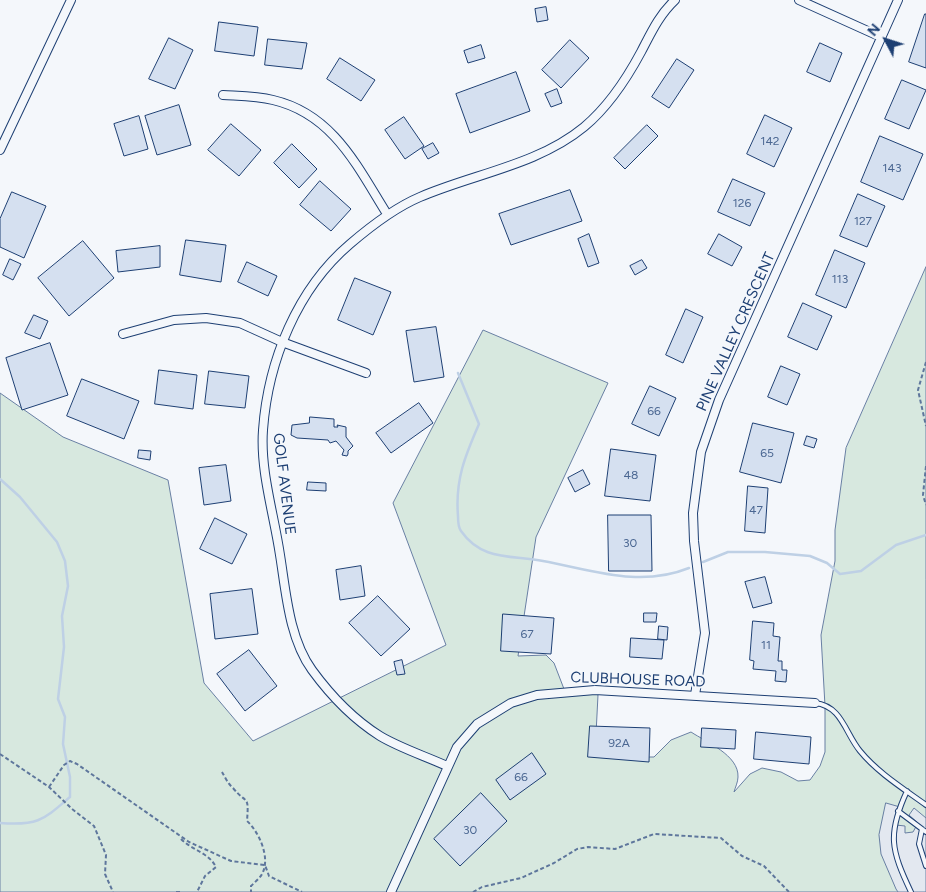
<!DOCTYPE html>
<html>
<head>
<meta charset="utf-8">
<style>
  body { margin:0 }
  #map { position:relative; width:926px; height:892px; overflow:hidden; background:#f4f7fb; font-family:Figtree,sans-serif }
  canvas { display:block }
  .north { position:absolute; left:861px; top:15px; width:50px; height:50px; -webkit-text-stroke:4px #f4f7fb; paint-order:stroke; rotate:310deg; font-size:14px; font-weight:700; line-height:20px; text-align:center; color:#1d3f73 }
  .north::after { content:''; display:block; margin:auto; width:18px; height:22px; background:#1d3f73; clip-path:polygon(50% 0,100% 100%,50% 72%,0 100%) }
</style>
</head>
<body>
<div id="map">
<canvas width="926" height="892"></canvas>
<div class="north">N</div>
</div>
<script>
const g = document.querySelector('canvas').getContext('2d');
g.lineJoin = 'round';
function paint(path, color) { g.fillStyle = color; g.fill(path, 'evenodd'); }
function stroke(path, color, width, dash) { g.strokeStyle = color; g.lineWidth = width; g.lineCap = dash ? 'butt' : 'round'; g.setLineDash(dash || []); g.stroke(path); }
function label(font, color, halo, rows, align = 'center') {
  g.font = font + ' Figtree,sans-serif'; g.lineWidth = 4; g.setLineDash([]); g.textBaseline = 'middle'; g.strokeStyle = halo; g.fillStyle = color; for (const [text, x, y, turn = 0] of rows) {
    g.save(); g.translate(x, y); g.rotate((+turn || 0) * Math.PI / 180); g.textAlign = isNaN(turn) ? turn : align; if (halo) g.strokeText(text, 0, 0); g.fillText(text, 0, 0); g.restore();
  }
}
const green = new Path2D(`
  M926,267V892H0V393L63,437L168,480L204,683L253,741L446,645L393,503L483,330L608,383L536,537L518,656L546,655L554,663L564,689H589L598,695L596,734L632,757H654L671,740L691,732C706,742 739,755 738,777C738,782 735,788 734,792L750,774L762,768L781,772L798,781L810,780L820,766L825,752V706L821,635L835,561V530L846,448Z`);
const parking = new Path2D(`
  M886,803L900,807L896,825L905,826V833L913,832L918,823L909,815L914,808L926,818V892H898L896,889L881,854L879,835Z`);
const stream = new Path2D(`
  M458,373L479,424C465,456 455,480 458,516C458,521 458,527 461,531C482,561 511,555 543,561C593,570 639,588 689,568
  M0,479L20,497L57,542L65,561L68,586L62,616L64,647L58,699L65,717L63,744L70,777V797C43,820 38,826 0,823
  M703,562L728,552H765L810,556L827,563L840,574L861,571L896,545L926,535`);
const building = new Path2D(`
  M546,7L548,20L537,22L535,9Z
  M925,14H926V68L909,62Z
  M219,22L258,27L254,56L215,51Z
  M169,38L193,50L175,89L149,79Z
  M268,39L307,43L302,69L265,65Z
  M570,40L589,58L561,88L542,70Z
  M820,43L842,53L830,82L807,72Z
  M481,45L485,58L468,63L464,51Z
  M340,58L375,80L361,101L327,79Z
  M677,59L694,70L669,108L652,97Z
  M516,72L530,111L470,133L456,94Z
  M902,80L926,90L909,129L885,119Z
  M557,89L562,103L551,107L545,94Z
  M179,105L191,145L157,155L145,116Z
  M765,115L792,128L774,167L747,154Z
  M139,116L148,149L124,156L114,124Z
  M404,117L424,146L405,159L385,130Z
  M231,124L261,150L239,176L208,150Z
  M647,125L658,136L625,169L614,158Z
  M880,136L923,154L903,200L861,182Z
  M433,143L439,153L428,159L422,149Z
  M292,144L317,169L299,188L274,163Z
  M733,179L765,193L750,226L718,212Z
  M320,181L351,209L331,231L300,205Z
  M570,190L582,221L511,245L499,214Z
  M12,192L46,206L24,258L0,247V219Z
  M858,194L885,206L867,247L840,236Z
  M589,234L599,263L588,267L578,239Z
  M719,234L742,247L732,266L708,254Z
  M186,240L226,245L221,282L180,275Z
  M83,241L114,278L69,316L38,278Z
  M160,246V267L118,272L116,251Z
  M835,250L865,263L846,308L816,295Z
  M10,259L21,264L13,280L3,275Z
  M642,260L647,268L635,275L630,266Z
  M247,262L277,276L268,296L238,282Z
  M355,278L391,292L373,335L338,320Z
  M803,303L832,316L817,350L788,337Z
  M686,309L703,317L683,363L666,355Z
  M34,315L48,321L40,339L25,333Z
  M436,327L444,377L414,382L406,331Z
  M50,343L68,395L22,410L6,358Z
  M781,366L800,374L787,405L768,397Z
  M159,370L197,375L193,409L155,404Z
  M209,371L249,376L245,408L205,404Z
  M82,379L139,401L124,439L67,416Z
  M650,386L676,398L659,436L632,424Z
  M419,403L433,423L391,453L376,433Z
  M310,417L334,419V427H338L337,425L346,427V437L353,446L348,451V454L347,456L342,455L344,450L336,441L330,443L328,440L297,438L291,435L292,425L309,423Z
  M753,423L794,433L781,483L740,472Z
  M807,436L817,439L814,448L804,445Z
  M611,449L656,455L650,501L605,496Z
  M139,450L151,451L150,460L138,458Z
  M226,465L231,501L204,505L199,468Z
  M583,470L590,484L575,492L568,478Z
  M308,482L326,483V491L307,490Z
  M748,486L768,488L765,533L745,531Z
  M608,515H651L652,571H609Z
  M215,518L247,534L232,564L200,549Z
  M361,566L365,596L340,600L336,570Z
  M765,577L772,603L753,608L745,582Z
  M252,589L258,634L215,639L210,594Z
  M378,596L410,629L381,656L349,623Z
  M644,613H657L656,622H644Z
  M503,614L554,618L551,654L501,651Z
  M753,621L774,623L773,636L780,637L778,661H782V670H787L786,682L775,681L776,671L753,669L754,661L750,660Z
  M659,626L668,627L667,640L658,639Z
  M631,638L664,640L662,659L630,657Z
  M249,650L277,686L245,711L217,674Z
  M402,660L405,674L397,675L394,662Z
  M590,726L650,728L649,762L588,757Z
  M702,728L736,730L735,749L701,747Z
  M756,732L811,737L809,764L754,759Z
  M532,753L546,774L510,800L496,780Z
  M481,793L507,821L460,866L434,839Z`);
const path = new Path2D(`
  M926,362L918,390L926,426
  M926,466L923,495L926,505
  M0,754L49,787L72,809L94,826L106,855L105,874L113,892
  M222,772C225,777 228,784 233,788C247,805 249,794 247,821C259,832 271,858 262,874C260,878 255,882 251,886V892
  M49,787L64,765L70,761L77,764L189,842L231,861L265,865L269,876L302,892
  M181,839C192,850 209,853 216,867L205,876L197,892
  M176,892H180
  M473,892L482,887L521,878L554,863L577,849L588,847L615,849L654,834L721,838L742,856L764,866L789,892`);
const service = new Path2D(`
  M815,703C842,706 845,733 860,751C878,773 904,789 926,805
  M907,791C887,834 891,850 911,892
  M898,811L926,832
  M922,829L919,844L926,866`);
const minor = new Path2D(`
  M799,0L881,37
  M223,95C239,96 257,96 273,100C333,114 357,166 387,214
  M0,150L71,0
  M123,334L174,320L206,318L240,323L282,342L366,373
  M695,695L705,633L694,541L693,513L701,452L719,400L898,0
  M447,766C425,756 400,748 380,736C353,719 331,696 312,670C289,638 286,592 280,555C274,514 260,471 263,430C268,361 297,289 350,244C371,226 394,208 420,197C473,174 538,165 584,127C608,107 626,80 641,52C651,33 659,15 675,0
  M391,892L457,747L477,724L511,703L537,695L595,690L815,703`);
const numberNames = [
  ["142",770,141],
  ["143",892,168],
  ["126",742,203],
  ["127",863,221],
  ["113",840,279],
  ["66",654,411],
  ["65",767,453],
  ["48",631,475],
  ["47",756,510],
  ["30",630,543],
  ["67",527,634],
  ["11",766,645],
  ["92A",619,743],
  ["66",521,777],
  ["30",470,830]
];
const streetNames = [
  ["PINE VALLEY CRESCENT",736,332,-66],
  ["GOLF AVENUE",284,484,83],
  ["CLUBHOUSE ROAD",638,680,2]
];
paint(green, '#d7e8df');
stroke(green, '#687fa3', 1);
paint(parking, '#e3e8f0');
stroke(parking, '#687fa3', 1);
stroke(stream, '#bed0e5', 2.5);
paint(building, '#d5e0f0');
stroke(building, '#1d3f73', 1);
stroke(service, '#1d3f73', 6);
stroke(minor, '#1d3f73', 10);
stroke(path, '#5e769c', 2, [4, 2.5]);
stroke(service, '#f4f7fb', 4);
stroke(minor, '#f4f7fb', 8);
label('12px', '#4b6792', null, numberNames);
label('15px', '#1d3f73', '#f4f7fb', streetNames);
</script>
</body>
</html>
